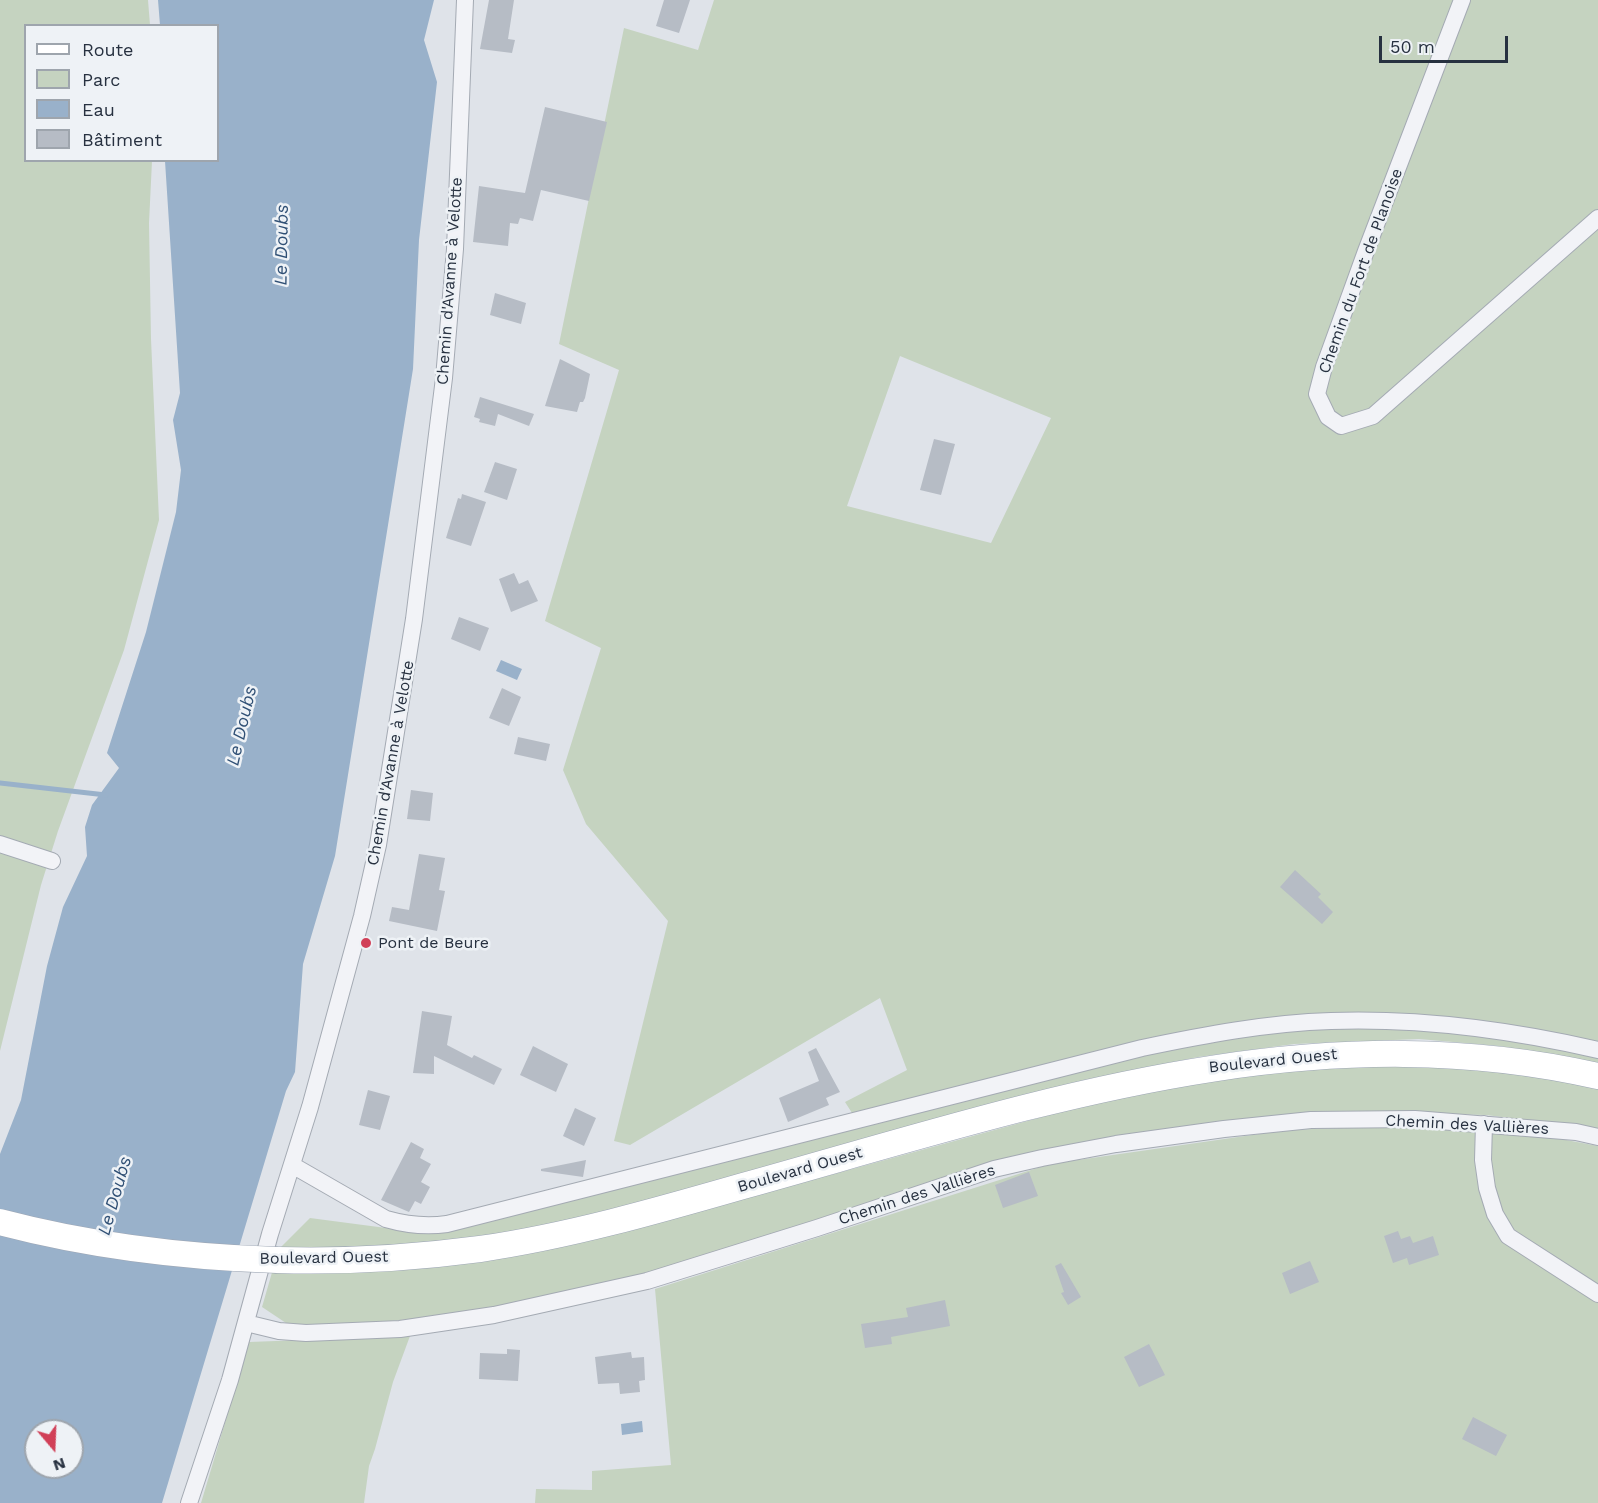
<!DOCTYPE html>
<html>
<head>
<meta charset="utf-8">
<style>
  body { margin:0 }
  #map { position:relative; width:1598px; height:1503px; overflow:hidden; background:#dfe3e9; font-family:"Work Sans",sans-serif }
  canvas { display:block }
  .legend { position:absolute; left:24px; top:24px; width:195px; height:138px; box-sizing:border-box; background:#eef2f6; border:2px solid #9ea5ad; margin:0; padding:8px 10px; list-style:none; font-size:18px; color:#273140 }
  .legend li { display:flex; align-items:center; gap:12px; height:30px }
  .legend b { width:30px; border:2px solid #9ea5ad }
  .north { position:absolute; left:24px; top:1419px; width:60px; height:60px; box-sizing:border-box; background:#eef2f6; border:2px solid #9ea5ad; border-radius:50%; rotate:161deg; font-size:16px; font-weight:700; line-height:24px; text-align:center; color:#273140 }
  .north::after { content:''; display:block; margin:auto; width:21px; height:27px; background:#d14058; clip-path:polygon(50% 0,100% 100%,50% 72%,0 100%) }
  .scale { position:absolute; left:1379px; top:36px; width:129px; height:27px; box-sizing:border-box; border:3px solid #273140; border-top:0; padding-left:8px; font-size:18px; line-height:21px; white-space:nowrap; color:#273140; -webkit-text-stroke:4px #eef2f6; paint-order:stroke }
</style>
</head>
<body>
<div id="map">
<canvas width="1598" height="1503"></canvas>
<ul class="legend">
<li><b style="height:8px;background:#fff"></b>Route</li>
<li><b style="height:16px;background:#c5d3c0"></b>Parc</li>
<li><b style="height:16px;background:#99b1ca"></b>Eau</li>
<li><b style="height:16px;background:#b6bcc5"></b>Bâtiment</li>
</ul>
<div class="north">N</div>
<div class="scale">50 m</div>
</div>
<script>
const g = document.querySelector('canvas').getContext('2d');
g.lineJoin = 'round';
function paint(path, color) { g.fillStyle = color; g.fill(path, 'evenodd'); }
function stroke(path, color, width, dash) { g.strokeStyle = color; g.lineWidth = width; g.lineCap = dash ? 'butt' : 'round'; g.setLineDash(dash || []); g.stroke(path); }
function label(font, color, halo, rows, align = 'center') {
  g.font = font + ' "Work Sans",sans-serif'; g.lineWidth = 5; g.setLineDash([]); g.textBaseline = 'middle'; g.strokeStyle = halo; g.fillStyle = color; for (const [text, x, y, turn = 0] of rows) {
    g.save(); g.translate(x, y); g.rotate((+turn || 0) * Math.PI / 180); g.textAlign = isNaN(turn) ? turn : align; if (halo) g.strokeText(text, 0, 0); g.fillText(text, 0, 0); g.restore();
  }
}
const green = new Path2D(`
  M0,0H148L150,25L26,26V160L152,161L149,223L151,339L159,520L124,650L58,831L41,885L0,1051Z
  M714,0H1598V1044L1292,1016L852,1113L845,1102L907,1070L880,998L630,1145L614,1141L668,921L586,824L563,770L601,648L545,621L619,370L559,344L624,28L698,50ZM900,356L1051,418L991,543L847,506Z
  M1328,1027L1451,1032L1598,1055V1063L1499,1046L1419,1039L1294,1044L1198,1057L1084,1080L619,1209L525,1230L396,1248L278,1250L310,1218L424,1233L1199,1042Z
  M1415,1065L1529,1075L1598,1089V1129L1486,1115L1362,1112L1213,1123L1039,1150L649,1272L471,1313L340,1326L289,1325L262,1307L273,1269L615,1234L1093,1103L1195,1082L1298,1068Z
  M1390,1126L1529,1133L1598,1146V1503H535L536,1489L592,1490V1471L671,1465L655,1289L1050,1164L1287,1130Z
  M410,1336L393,1382L375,1449L369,1466L364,1503H201L249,1342Z`);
const water = new Path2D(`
  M158,0H434L424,40L437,82L419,240L413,369L335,856L303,964L295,1072L286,1091L162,1503H0V1154L21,1100L47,966L63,907L87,856L85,827L92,805L119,768L107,753L146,632L176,512L181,470L173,420L180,393L165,161L218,160V26L160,25ZM36,1431H72V1467H36Z
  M501,660L522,669L517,680L496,671Z
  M642,1421L643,1432L622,1435L621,1424Z`);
const stream = new Path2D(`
  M0,783L106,795`);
const building = new Path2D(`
  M489,0H514L508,39L515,40L512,53L480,49Z
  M664,0H690L679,33L656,26Z
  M545,107L607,122L589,201L541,190L533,221L520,218L518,224L510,223L508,246L473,242L479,186L525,193Z
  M495,293L526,303L521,324L490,315Z
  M560,359L590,374L585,398L583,402H580L577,412L545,406Z
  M480,397L534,414L529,426L498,414L495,426L479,422L480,419L474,417Z
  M934,439L955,444L941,495L920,490Z
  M495,462L517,469L507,500L484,492Z
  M462,494L486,502L471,546L446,538L458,498L461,499Z
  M514,573L519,584L528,580L538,601L511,612L499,579Z
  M459,617L489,628L480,651L451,639Z
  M502,688L521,697L509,726L489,718Z
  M518,737L550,744L546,761L514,754Z
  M411,790L433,793L430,821L407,819Z
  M419,854L445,858L439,890L445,891L437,931L389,921L392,907L409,910Z
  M1295,870L1321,894L1318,897L1333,912L1322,924L1280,887Z
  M422,1011L452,1016L447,1045L472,1058L474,1055L502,1069L494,1085L434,1056V1074L413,1073Z
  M533,1046L568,1064L556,1092L520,1075Z
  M816,1048L840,1092L826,1098L829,1105L788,1122L779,1098L819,1081L808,1052Z
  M368,1090L390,1096L380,1130L359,1125Z
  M575,1108L596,1118L584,1146L563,1136Z
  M411,1142L424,1149L420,1158L431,1164L421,1182L430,1187L421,1204L415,1201L409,1212L381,1200Z
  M586,1160L583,1177L541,1171V1169Z
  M1029,1172L1038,1196L1003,1208L995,1185Z
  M1398,1231L1401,1239L1410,1236L1413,1243L1433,1236L1439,1255L1409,1265L1407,1258L1393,1263L1384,1236Z
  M1310,1261L1319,1282L1290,1294L1282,1273Z
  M1061,1263L1081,1297L1068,1305L1061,1293L1064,1292L1055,1266Z
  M945,1300L950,1326L891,1337L892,1344L865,1348L861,1324L908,1317L906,1308Z
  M1149,1344L1165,1375L1139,1387L1124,1357Z
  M507,1349L520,1350L518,1381L479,1379L480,1353L507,1354Z
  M631,1352L632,1358L644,1357L645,1380L639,1381L640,1392L620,1394L619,1383L598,1384L595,1357Z
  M1473,1417L1507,1435L1496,1456L1462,1439Z`);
const minor = new Path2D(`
  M1462,0L1366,251L1324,367L1317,394L1328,417L1341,426L1373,416L1598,218
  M0,844L52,861
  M1484,1124L1483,1160L1487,1188L1495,1214L1508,1236L1598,1294
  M292,1165L386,1219C407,1225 426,1227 447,1224L1142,1048C1204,1035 1267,1023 1331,1021C1421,1018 1511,1030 1598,1050
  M246,1323L279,1331L306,1333L400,1329L494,1315L647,1281L817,1228L994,1169L1042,1158L1116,1144L1224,1129L1311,1120L1415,1119L1576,1132L1598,1137
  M189,1503L230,1380L270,1234L310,1107L362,916L378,845L414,619L444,378L455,249L465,0`);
const primary = new Path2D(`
  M277,1260C345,1262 412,1258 480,1249C569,1236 656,1211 743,1186C1024,1108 1303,1009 1598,1076`);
const primaryBridge = new Path2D(`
  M0,1222C91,1246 184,1257 277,1260`);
const markers = [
  [366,943,6,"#d14058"]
];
const streetNames = [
  ["Chemin du Fort de Planoise",1361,271,-70],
  ["Chemin d'Avanne à Velotte",450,281,-86],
  ["Chemin d'Avanne à Velotte",391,763,-80],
  ["Boulevard Ouest",1273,1061,-6],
  ["Chemin des Vallières",1467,1125,3],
  ["Boulevard Ouest",800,1170,-16],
  ["Chemin des Vallières",917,1195,-18],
  ["Boulevard Ouest",324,1258,-1]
];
const poiNames = [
  ["Pont de Beure",378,943]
];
const waterNames = [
  ["Le Doubs",282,245,-89],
  ["Le Doubs",242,726,-77],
  ["Le Doubs",115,1196,-74]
];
paint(green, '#c5d3c0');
paint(water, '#99b1ca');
stroke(stream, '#99b1ca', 5);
paint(building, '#b6bcc5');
stroke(minor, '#a4aab3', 18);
stroke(primary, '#9ea7b5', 27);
stroke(minor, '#f2f3f7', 16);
stroke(primary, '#fff', 26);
stroke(primaryBridge, '#9ea7b5', 27, []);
stroke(primaryBridge, '#fff', 26);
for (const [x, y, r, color] of markers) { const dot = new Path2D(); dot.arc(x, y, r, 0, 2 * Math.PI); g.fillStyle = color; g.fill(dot); stroke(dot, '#eef2f6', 2); }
label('16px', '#273140', '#eef2f6', streetNames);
label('16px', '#273140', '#eef2f6', poiNames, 'left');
label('italic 18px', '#305075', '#eef2f6', waterNames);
</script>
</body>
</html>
